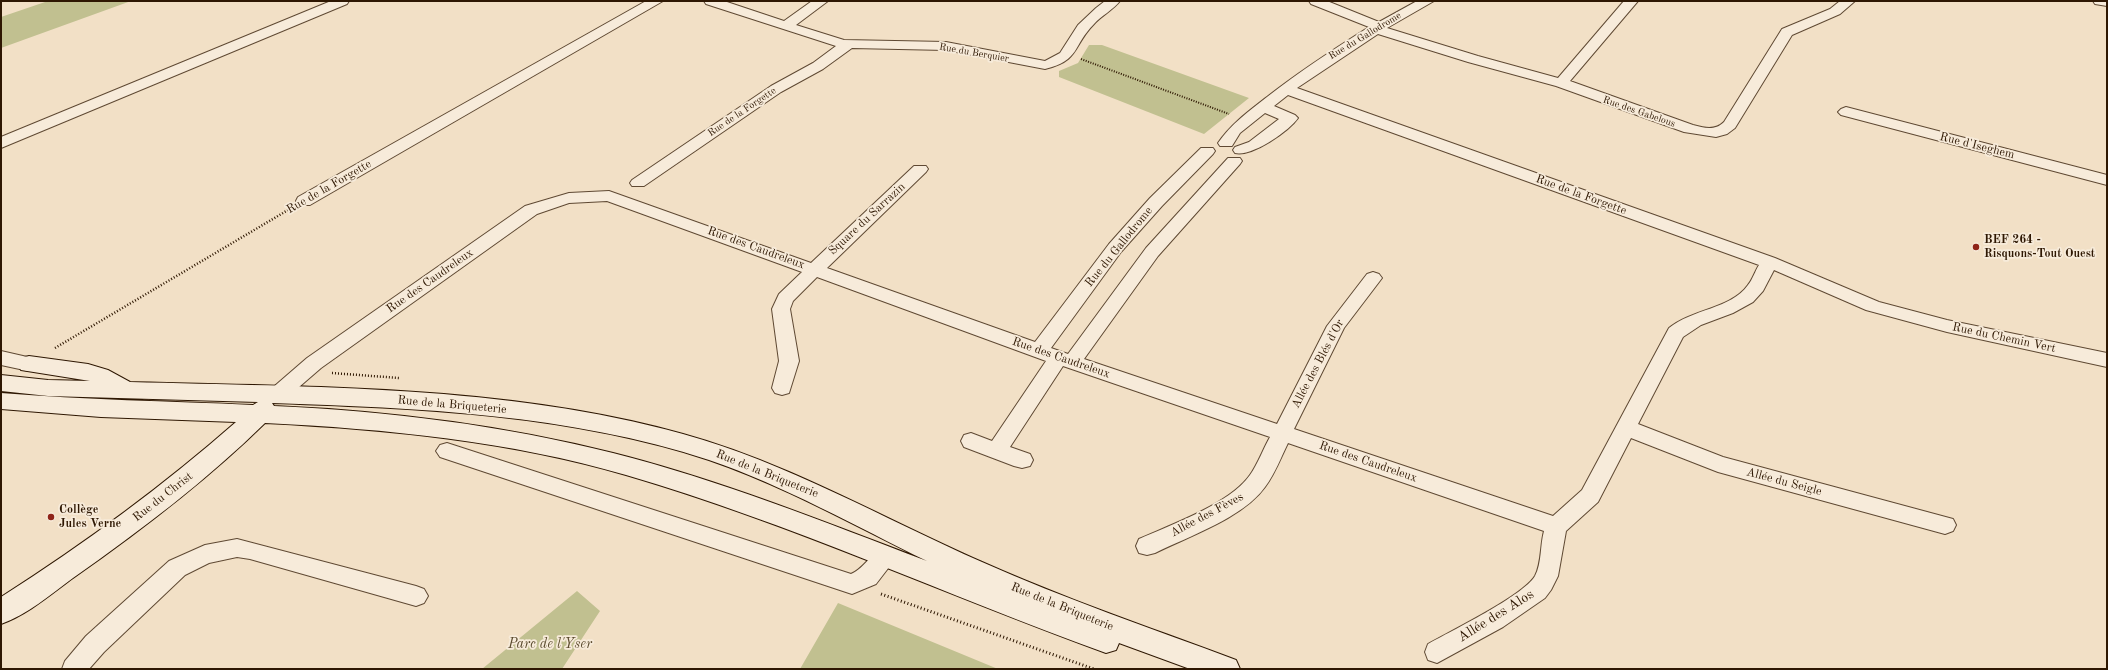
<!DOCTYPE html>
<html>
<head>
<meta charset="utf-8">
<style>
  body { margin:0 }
  #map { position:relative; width:2108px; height:670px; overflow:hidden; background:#f2e0c6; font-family:"Old Standard TT",serif }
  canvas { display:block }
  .frame { position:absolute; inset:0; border:2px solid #2e1702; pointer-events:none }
</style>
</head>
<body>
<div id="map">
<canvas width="2108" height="670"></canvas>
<div class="frame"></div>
</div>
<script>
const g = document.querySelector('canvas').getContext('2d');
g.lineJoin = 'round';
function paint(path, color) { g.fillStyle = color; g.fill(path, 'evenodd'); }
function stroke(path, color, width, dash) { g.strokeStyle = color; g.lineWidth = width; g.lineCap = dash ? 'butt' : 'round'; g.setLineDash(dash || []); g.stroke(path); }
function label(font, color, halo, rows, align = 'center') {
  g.font = font + ' "Old Standard TT",serif'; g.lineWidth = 3.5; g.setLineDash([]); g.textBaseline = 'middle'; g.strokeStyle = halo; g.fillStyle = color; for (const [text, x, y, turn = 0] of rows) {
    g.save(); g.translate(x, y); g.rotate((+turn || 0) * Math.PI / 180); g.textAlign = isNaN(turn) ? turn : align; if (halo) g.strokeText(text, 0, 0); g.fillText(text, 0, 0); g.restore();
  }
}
const green = new Path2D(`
  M48,1H131L1,48V17Z
  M1089,45H1102L1249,98L1204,134L1059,77V71L1078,63Z
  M577,591L600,611L562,669H482Z
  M838,603L998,669H800Z`);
const pathFar2 = new Path2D(`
  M1081,59L1229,114`);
const pathFar1 = new Path2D(`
  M55,348L288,210
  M332,373L399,378`);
const path = new Path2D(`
  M881,594L1094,669`);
const street = new Path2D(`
  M331,1H349L347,4L1,148V137Z
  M646,1H663L310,205H298L296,201L298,197Z
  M704,1H724L784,21L812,1H828L796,25L844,40L946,42L1045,61L1060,53L1078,25L1096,8L1105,1H1120C1113,10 1101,16 1094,24C1072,46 1081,60 1045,69L946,50L852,48L823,69L781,92L644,186H632L630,183L632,180L771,86L813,63L836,46L706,4Z
  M1309,1H1327L1379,22L1417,1H1434L1387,28L1478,56L1558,78L1624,1H1638L1570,81L1693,125C1704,128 1715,131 1724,122L1782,29L1830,9L1840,1H1855L1840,14L1792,35L1735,128L1727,134L1716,137L1684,132L1556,86L1468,62L1378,34L1297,88L1775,258L1879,302L1947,320L2107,353V367L1947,332L1866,310L1774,270L1763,291L1753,302L1733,313L1701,325L1683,337L1638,424L1723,457L1953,519L1956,525L1953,531L1945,534L1718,472L1631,438L1598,502L1566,531L1558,576L1551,590L1545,598L1503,627L1437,663L1428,660L1425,652L1428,644C1451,631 1523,596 1535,576C1542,563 1540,545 1544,531L1288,443C1281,457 1275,474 1265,487C1243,518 1189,536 1155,553L1147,555L1139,553L1136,546L1139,539C1170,525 1230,504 1250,475C1258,464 1263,449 1270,437L1063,366L1010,447L1030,454L1033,460L1030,466L1022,468L1014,466L964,447L961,441L964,435L971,433L992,441L1046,361L817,277L793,301L790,309L799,361L789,393L782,395L775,393L772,388L779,361L772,309L779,294L802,272L607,201L569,203L537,214L321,368L284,400L277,402L270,400L267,395L270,390L307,358L525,206L569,193L609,191L811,263L914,166H926L928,169L926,172L827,268L1035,342L1109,244L1150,198L1201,148H1213L1215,151L1213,154L1162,206L1121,252L1051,348L1068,354L1146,248L1228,158H1240L1242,161L1240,164L1158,256L1084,359L1277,424L1327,326L1367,274L1373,272L1379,274L1382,278L1379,282L1344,328L1294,429L1553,516L1582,490L1669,328C1692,309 1731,309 1748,285C1753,279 1755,271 1759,265L1288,95L1274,106L1295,115L1298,118C1289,131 1252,157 1235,153L1233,150L1235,147L1249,142L1279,119L1265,113L1240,133L1232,146H1220L1218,143C1231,124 1249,111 1267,97C1300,71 1334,49 1369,27L1311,4Z
  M2093,1H2107V6L2095,4Z
  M1846,107L2107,175V185L1841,115L1838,112L1841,109Z
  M1,351L36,359L39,364L36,369L29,371L1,365Z
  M447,443L851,574C868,567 873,544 893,551L896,558L876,584L852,594L440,457L436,451L440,445Z
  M237,539L416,586L424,589L428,596L424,603L416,606L250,559L237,557L209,563L185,575L104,652L89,669H62L65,661L86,636L169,561L205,545Z`);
const secondary = new Path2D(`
  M29,356L88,364L108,370L130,382C311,387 508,385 683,434C788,463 882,518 982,562C1065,599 1151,628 1236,660L1240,669H1190L1119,643L1116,650L1106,653C946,595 790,523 626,475C510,441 386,429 265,423C206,481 140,531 73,578C51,594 27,615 1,624V597C84,544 162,487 236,422L101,417L1,409V393C85,400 169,401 253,405L258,402L48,396L1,391V375L48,380L90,381L21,370L18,364L21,358ZM272,403C418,408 569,414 709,460C785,486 855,526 927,561C824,522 720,480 613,453C502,425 388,411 274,406Z`);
const markers = [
  [1976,247,4,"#8f2418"],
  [51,517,4,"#8f2418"]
];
const farStreetnames = [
  ["Rue du Gallodrome",1365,36,-31],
  ["Rue du Berquier",974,53,10],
  ["Rue de la Forgette",742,112,-34],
  ["Rue des Gabelous",1639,112,19]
];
const streetNames = [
  ["Rue d'Iseghem",1977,146,14],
  ["Rue de la Forgette",329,187,-30],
  ["Rue de la Forgette",1581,195,20],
  ["Square du Sarrazin",867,219,-43],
  ["Rue du Gallodrome",1119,247,-51],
  ["Rue des Caudreleux",756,248,20],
  ["Rue des Caudreleux",430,281,-35],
  ["Rue du Chemin Vert",2004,338,12],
  ["Rue des Caudreleux",1061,358,19],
  ["Allée des Blés d'Or",1318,364,-62],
  ["Rue de la Briqueterie",452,405,5],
  ["Rue des Caudreleux",1368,462,19],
  ["Rue de la Briqueterie",767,474,22],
  ["Allée du Seigle",1784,482,15],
  ["Rue du Christ",163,497,-38],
  ["Allée des Fèves",1207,515,-28],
  ["Rue de la Briqueterie",1062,607,22]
];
const poiNames = [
  ["BEF 264 -",1984,240],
  ["Risquons-Tout Ouest",1984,254],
  ["Collège",59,510],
  ["Jules Verne",59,524]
];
const nearStreetnames = [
  ["Allée des Alos",1496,616,-32]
];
const nearParknames = [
  ["Parc de l'Yser",550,644]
];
paint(green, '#c1c090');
stroke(street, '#5f4933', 2);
stroke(secondary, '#2e1702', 2);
stroke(pathFar2, '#2e1702', 2, [1, 1.5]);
stroke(pathFar1, '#2e1702', 2.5, [1, 2]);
stroke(path, '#2e1702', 3, [1, 2.5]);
paint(street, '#f7ebda');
paint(secondary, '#f7ebda');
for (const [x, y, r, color] of markers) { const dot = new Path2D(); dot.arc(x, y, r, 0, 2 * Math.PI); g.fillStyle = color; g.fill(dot); stroke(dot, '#f7ebda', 1.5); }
label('10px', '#2e1702', '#f7ebda', farStreetnames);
label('12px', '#2e1702', '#f7ebda', streetNames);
label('bold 12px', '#2e1702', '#f7ebda', poiNames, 'left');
label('14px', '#2e1702', '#f7ebda', nearStreetnames);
label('italic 14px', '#5a4a2d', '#f7ebda', nearParknames);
</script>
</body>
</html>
